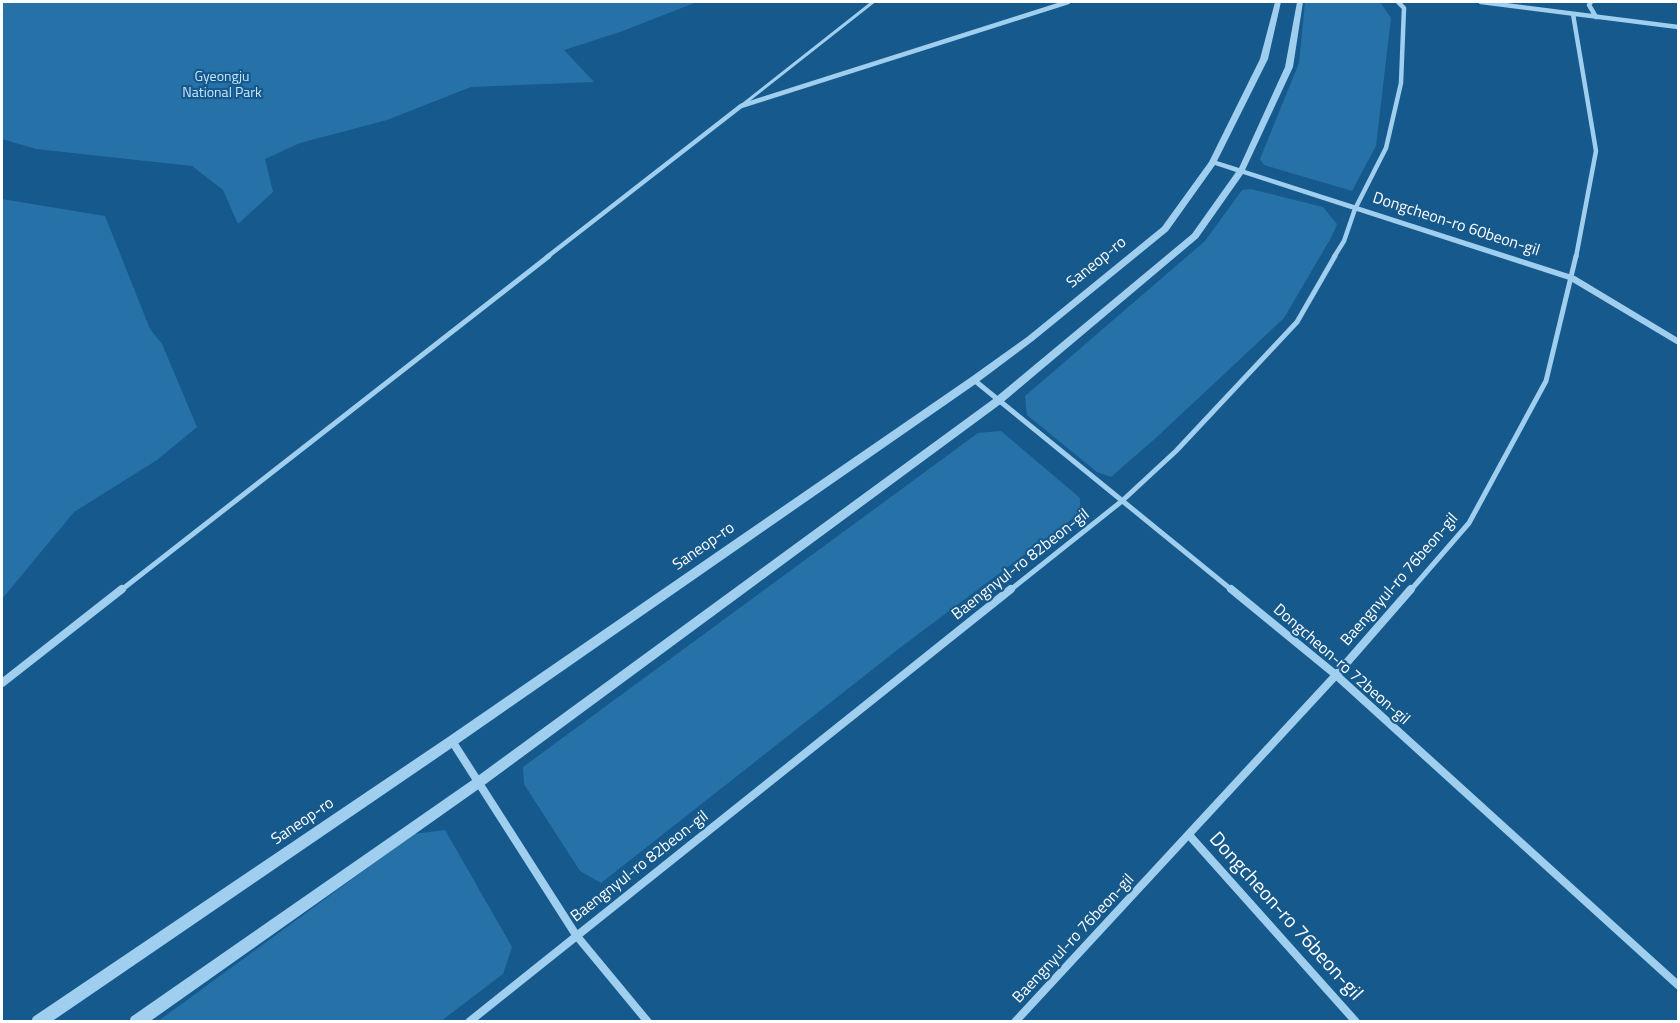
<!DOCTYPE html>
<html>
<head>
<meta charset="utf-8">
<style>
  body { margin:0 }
  #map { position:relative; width:1680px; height:1023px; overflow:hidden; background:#16598c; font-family:"Titillium Web",sans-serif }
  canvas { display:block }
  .frame { position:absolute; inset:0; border:3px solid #fff; pointer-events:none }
</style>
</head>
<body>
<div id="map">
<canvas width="1680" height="1023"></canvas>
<div class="frame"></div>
</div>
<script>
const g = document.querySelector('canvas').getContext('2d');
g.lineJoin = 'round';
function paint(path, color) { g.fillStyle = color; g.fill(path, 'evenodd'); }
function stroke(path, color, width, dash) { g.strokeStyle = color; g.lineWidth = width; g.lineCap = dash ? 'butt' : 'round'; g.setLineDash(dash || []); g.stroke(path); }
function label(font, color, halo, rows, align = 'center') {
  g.font = font + ' "Titillium Web",sans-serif'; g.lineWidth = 4.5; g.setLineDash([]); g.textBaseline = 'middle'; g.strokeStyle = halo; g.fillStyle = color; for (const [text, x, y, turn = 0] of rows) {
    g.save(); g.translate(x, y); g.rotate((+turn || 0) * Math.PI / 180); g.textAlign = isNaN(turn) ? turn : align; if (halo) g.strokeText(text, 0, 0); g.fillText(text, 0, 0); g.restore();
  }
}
const green = new Path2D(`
  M2,2H697L620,32L564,50L594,82L471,87L387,120L300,143L265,159L273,192L238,224L223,190L192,166L36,149L2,139Z
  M1305,2H1380L1391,18L1376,146L1352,191L1264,165L1260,159L1299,63Z
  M1251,189L1323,207L1337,224L1332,236L1284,318L1158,436L1111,477L1097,472L1027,415L1025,396L1205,241L1242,190Z
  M2,199L105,216L150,329L162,344L197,427L157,460L74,512L2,599Z
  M1001,431L1080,498V513L901,647L601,883L580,871L524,784L523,767L978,433Z
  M445,830L512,947L503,974L441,1021L157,1022L414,834Z`);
const service = new Path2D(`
  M741,106L873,2`);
const minorFar2 = new Path2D(`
  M1481,2L1678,27
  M1591,2L1589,5L1596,17
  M1573,14L1596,151L1576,257
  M547,257L741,106L1068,2
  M1334,257L1344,241L1355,209L1386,148L1401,83L1404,8L1398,2`);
const minorFar1 = new Path2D(`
  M974,380L1233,591
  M120,591L549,256
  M1009,591L1122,501L1176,451L1297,322L1335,256
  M1410,591L1469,523L1546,381L1576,256`);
const minor = new Path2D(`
  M1231,589L1336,675L1678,985
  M2,683L122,589
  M452,741L576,935L648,1022
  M1189,835L1356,1022
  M469,1022L1011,589
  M1015,1022L1336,675L1411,589`);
const tertiary = new Path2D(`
  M1275,2H1281L1268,59L1217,161L1239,168L1285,67L1297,2H1303L1293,67L1245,170L1575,276L1678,338V345L1569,280L1243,174L1198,238L1002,403L483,786L149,1022H129L131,1017L475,778L996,397L1192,234L1236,172L1215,165L1168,231L1033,341L977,383L456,745L51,1022H31L33,1017L448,737L971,377L1027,337L1162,227L1209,162L1260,59Z`);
const farParknames = [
  ["Gyeongju",222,78],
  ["National Park",222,94]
];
const streetNames = [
  ["Dongcheon-ro 60beon-gil",1456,225,18],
  ["Saneop-ro",1097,263,-39],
  ["Saneop-ro",704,547,-35],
  ["Baengnyul-ro 82beon-gil",1021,565,-38],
  ["Baengnyul-ro 76beon-gil",1400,580,-49],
  ["Dongcheon-ro 72beon-gil",1341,665,41],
  ["Saneop-ro",303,822,-34],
  ["Baengnyul-ro 82beon-gil",640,867,-38],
  ["Baengnyul-ro 76beon-gil",1074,939,-47]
];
const nearStreetnames = [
  ["Dongcheon-ro 76beon-gil",1285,917,48]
];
paint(green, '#2672a8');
stroke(service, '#a0ceef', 3);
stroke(minorFar2, '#a0ceef', 4.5);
stroke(minorFar1, '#a0ceef', 5);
stroke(minor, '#a0ceef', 8);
paint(tertiary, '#a0ceef');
label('14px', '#c6e5fb', '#16598c', farParknames);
label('16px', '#fff', '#16598c', streetNames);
label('20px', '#fff', '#16598c', nearStreetnames);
</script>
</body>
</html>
